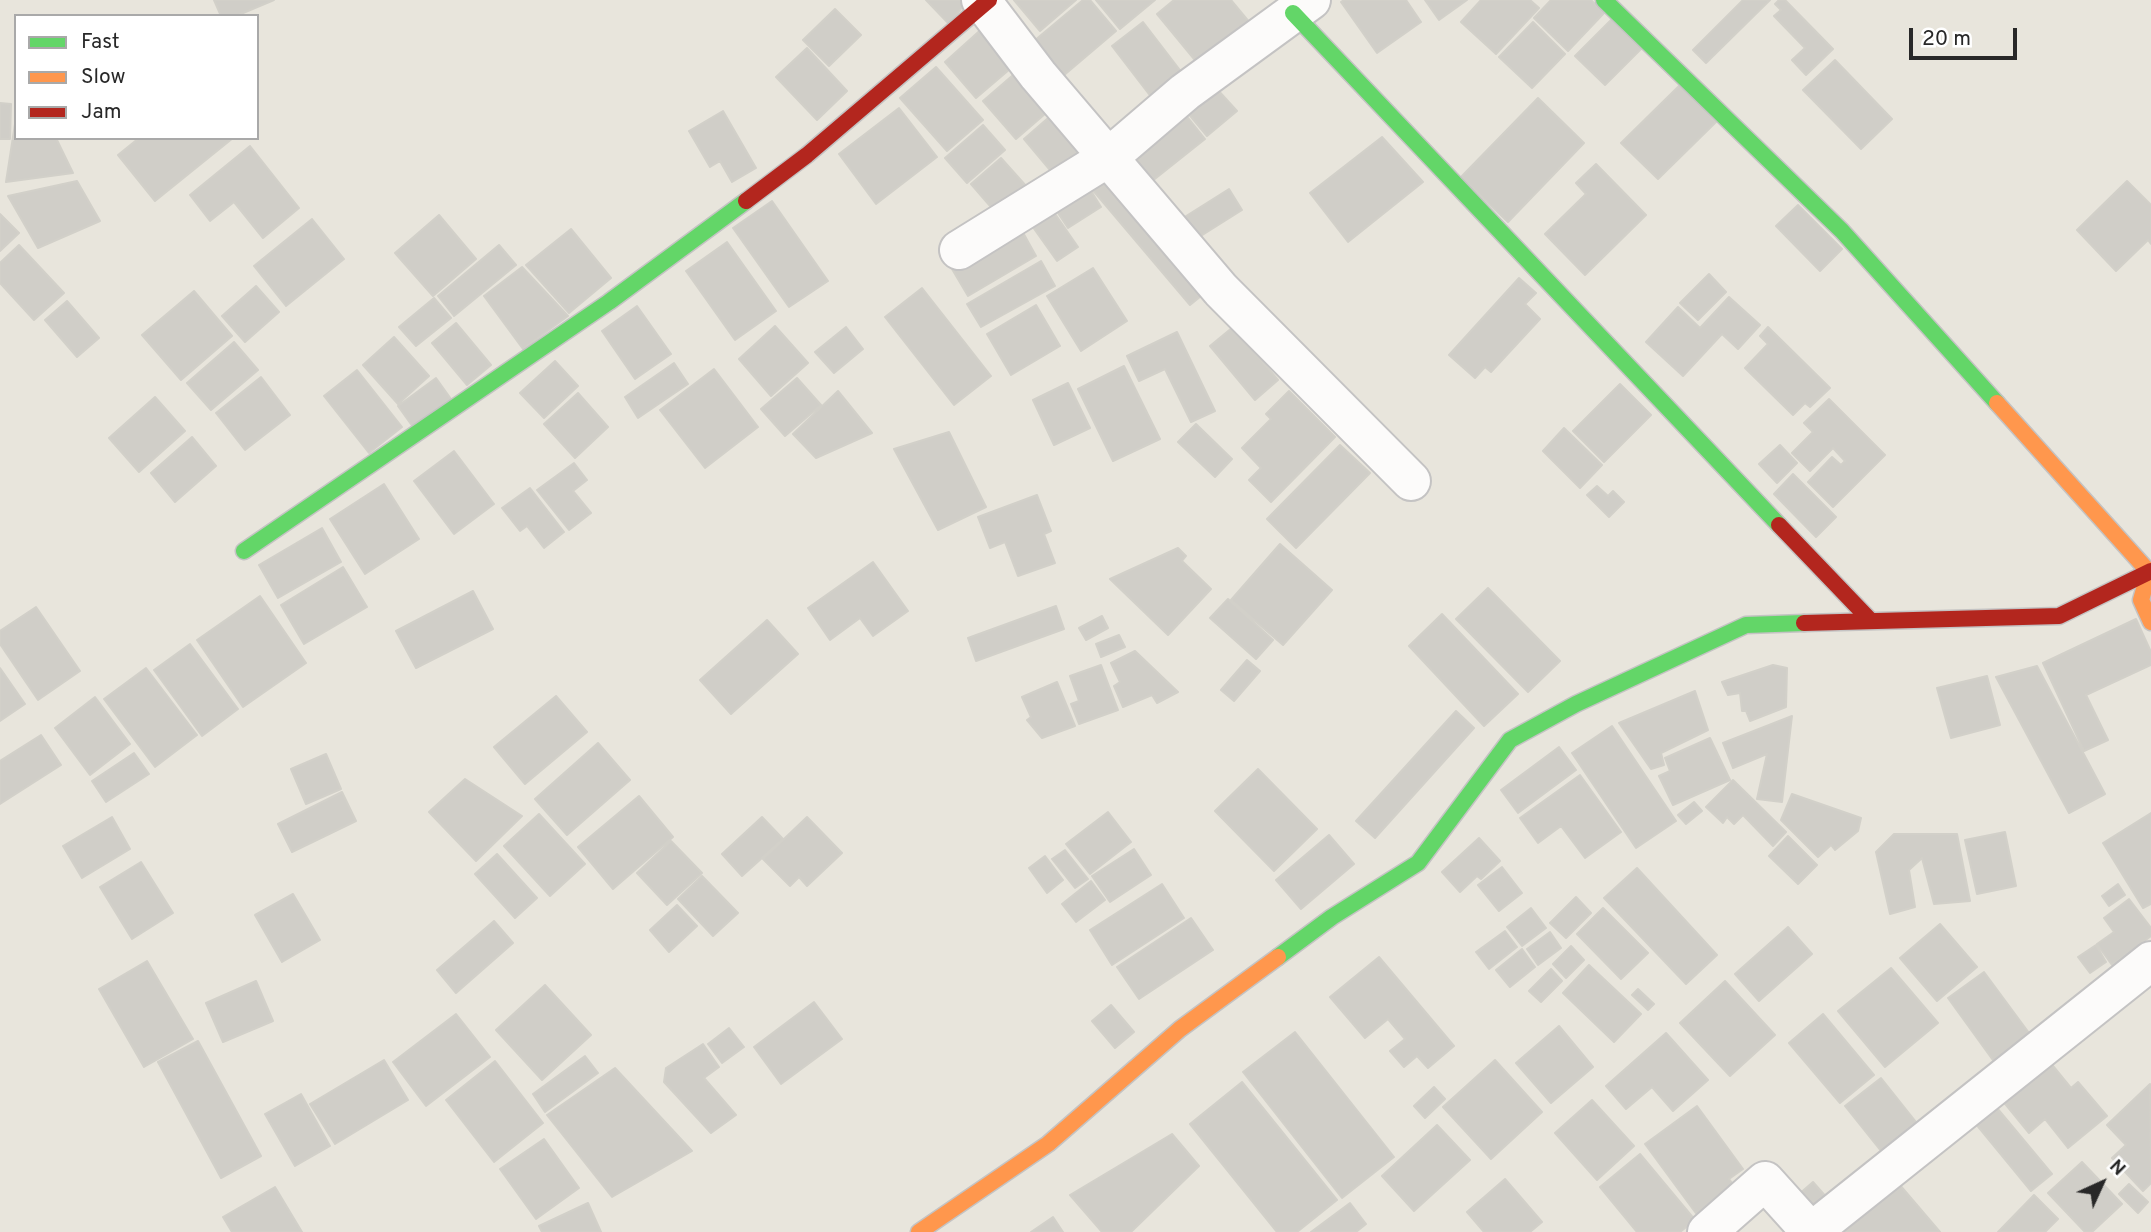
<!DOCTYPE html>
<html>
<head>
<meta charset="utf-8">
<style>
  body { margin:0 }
  #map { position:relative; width:2151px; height:1232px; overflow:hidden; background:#e8e5dc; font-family:Overpass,sans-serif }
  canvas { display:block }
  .legend { position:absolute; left:14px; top:14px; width:245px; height:126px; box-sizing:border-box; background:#fff; border:2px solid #a9a9a9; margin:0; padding:9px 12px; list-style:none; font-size:21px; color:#282828 }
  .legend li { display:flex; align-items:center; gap:14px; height:35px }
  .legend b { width:35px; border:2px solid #a9a9a9 }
  .north { position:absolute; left:2067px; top:1148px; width:70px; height:70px; -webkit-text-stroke:5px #fff; paint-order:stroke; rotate:45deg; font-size:19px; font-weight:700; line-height:28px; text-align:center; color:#282828 }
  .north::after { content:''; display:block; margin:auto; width:24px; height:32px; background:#282828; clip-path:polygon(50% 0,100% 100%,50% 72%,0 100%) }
  .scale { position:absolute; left:1909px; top:28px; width:108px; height:32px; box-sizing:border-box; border:4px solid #282828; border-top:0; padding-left:9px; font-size:21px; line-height:24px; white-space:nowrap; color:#282828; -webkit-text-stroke:5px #fff; paint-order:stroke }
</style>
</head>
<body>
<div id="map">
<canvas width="2151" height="1232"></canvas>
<ul class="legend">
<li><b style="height:9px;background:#63d668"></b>Fast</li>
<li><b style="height:9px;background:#ff974d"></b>Slow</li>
<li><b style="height:9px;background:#b3261e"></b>Jam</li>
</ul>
<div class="north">N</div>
<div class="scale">20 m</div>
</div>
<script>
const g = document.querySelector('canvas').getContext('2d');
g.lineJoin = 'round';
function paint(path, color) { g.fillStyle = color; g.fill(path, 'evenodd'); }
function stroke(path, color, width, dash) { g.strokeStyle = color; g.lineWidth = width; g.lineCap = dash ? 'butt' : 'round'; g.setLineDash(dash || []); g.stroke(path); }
const building = new Path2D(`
  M214,0H274L236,16H221Z
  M926,0H968L949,24Z
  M1014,0H1076L1040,31Z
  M1083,0H1090L1116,31L1063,76L1034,41Z
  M1096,0H1155L1120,29Z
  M1174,0H1231L1250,23L1199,65L1157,14Z
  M1344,0H1406L1421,22L1377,53L1341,2Z
  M1425,0H1467L1439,20Z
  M1481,0H1530L1539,8L1496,54L1461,22Z
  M1551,0H1591L1604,13L1568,51L1534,18Z
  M1743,0H1770L1706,63L1693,50Z
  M1779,0H1785L1833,49L1806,75L1792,60L1805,48L1774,16L1781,10L1775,4Z
  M835,9L861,35L829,66L803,40Z
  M1612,19L1641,49L1605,85L1575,56Z
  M1143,22L1186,78L1155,102L1112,46Z
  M1533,22L1565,54L1532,88L1499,57Z
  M985,26L1017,63L976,98L945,62Z
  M807,48L847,91L817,120L776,77Z
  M1835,60L1892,119L1861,149L1803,90Z
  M936,67L983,120L947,151L900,98Z
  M1020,69L1053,107L1016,139L983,101Z
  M1680,85L1716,122L1658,179L1621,143Z
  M1216,88L1237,111L1207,136L1187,112Z
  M1538,98L1584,143L1508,222L1461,177Z
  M0,103L11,104L10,139H0Z
  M899,108L937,157L876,204L839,154Z
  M723,111L756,168L732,182L720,161L710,167L689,131Z
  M1055,112L1086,149L1055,176L1024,139Z
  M1185,114L1205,139L1151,182L1131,156Z
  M15,124L16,138H56L73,173L6,182Z
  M983,125L1005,150L967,183L945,158Z
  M1382,137L1423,182L1348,242L1310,193Z
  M139,138H233L155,201L118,155Z
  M250,146L299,208L263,238L234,202L210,221L190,195Z
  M1001,158L1027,187L997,214L971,184Z
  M1596,164L1646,215L1585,275L1545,234L1586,194L1576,183Z
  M1106,175L1206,292L1190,305L1091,188Z
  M77,181L100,221L38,248L8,196Z
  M2127,181L2151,205V244L2148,240L2116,271L2077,230Z
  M1088,186L1101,207L1068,228L1054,207Z
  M1229,189L1242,210L1196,239L1183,218Z
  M772,201L828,281L789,307L733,228Z
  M1798,205L1842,249L1820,271L1776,226Z
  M1051,208L1078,247L1057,261L1030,223Z
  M0,214L19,233L0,251Z
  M439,215L476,259L433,296L395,253Z
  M312,219L344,259L286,306L254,266Z
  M571,229L611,278L569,313L526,265Z
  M1021,229L1036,256L968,296L952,269Z
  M727,242L776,311L735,340L686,271Z
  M19,245L64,293L34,320L0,283V263Z
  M499,245L516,265L454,316L438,296Z
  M1041,261L1055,286L981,327L967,304Z
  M522,267L568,316L523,349L484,296Z
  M1093,268L1127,321L1081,351L1047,296Z
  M1709,274L1726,292L1698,320L1680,303Z
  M1519,278L1536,293L1525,304L1540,319L1491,372L1485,367L1475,378L1449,355Z
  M256,286L279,312L245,342L222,316Z
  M922,288L991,376L954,405L885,317Z
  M194,291L232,336L181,380L142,335Z
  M1729,297L1760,325L1738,349L1722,334L1683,376L1646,342L1678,307L1700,328Z
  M434,298L451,318L416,346L399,327Z
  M67,301L99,338L77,357L45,320Z
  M1036,305L1060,346L1011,375L987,334Z
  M637,306L671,354L635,379L602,331Z
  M456,323L491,365L467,385L432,343Z
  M775,326L808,363L771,396L739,359Z
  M846,327L863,349L834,373L815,352Z
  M1233,327L1278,380L1255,400L1210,346Z
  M1768,327L1830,388L1810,407L1805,403L1793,415L1745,368L1768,344L1760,336Z
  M1177,332L1215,411L1191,422L1165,369L1139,381L1127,356Z
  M394,337L429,376L398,404L363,365Z
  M234,342L258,370L211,410L187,383Z
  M555,361L578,386L544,418L520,393Z
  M674,363L688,384L638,418L625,397Z
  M1124,366L1160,439L1113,461L1078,389Z
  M714,369L758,427L705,468L660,410Z
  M357,370L402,427L369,453L324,396Z
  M261,377L290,415L245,450L216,413Z
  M436,378L451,399L413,427L398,406Z
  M797,378L821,405L785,436L761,409Z
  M1068,383L1090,428L1054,445L1033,400Z
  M1620,384L1651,415L1604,462L1573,431Z
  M838,391L872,433L816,458L793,434Z
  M1289,391L1335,437L1271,502L1249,480L1261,468L1242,448L1271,419L1266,414Z
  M578,393L608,427L575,458L544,424Z
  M155,397L185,431L139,472L109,438Z
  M1829,399L1885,455L1833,507L1808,482L1832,457L1841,465L1845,461L1833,448L1810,471L1792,453L1813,432L1804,423Z
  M1196,424L1232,459L1215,477L1178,442Z
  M1564,428L1602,465L1580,488L1543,451Z
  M949,432L986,507L938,530L894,449Z
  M192,437L216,466L175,502L151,473Z
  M1340,445L1370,473L1296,548L1267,519Z
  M1780,445L1797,463L1777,483L1759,464Z
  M454,451L494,504L454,534L414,481Z
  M574,463L587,480L573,491L591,513L569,530L537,490Z
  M1793,474L1836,517L1816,537L1774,494Z
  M384,484L419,539L365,574L330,519Z
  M1597,486L1608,496L1613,491L1624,502L1609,517L1587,495Z
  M530,488L564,532L544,548L527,526L520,531L502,508Z
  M1037,495L1051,531L1044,534L1055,563L1018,576L1005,542L990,548L978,517Z
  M322,528L341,562L278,598L259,565Z
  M1280,544L1332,590L1283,645L1231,600Z
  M1178,548L1186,556L1182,561L1211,589L1168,635L1110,579Z
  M873,562L908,611L873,636L860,618L830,640L808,608Z
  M343,567L367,607L304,644L281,605Z
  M1488,588L1560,661L1528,692L1456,619Z
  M473,591L493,629L416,668L396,631Z
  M260,596L306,663L243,707L197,640Z
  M1228,599L1273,640L1256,659L1210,618Z
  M1056,606L1064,629L976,661L968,638Z
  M36,607L80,671L38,700L0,644V631Z
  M1442,614L1518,694L1484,726L1409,646Z
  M1102,616L1108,628L1086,640L1079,628Z
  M2136,619L2151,652V665L2086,695L2108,740L2084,751L2043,663Z
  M767,620L798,654L731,714L700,680Z
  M1119,635L1125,647L1101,657L1096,644Z
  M190,644L238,709L202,736L154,670Z
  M1135,651L1178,692L1157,703L1152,695L1123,707L1114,686L1120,682L1111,663Z
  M1247,660L1260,671L1234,701L1221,690Z
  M1101,665L1118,710L1079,724L1071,704L1079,701L1070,676Z
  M1773,665L1787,668L1786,707L1750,721L1746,711H1742L1740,693L1728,695L1722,682Z
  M2037,666L2105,794L2069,813L1996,677Z
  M0,668L25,704L0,721Z
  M146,668L197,735L155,767L104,699Z
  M1987,676L2000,725L1951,738L1937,688Z
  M1057,682L1075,726L1042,738L1027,720L1031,717L1022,697Z
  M1695,691L1708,730L1661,753L1664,765L1651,769L1619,723Z
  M556,696L587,732L525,784L494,747Z
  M95,697L130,744L90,775L55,728Z
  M1456,711L1474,728L1375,838L1356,821Z
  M1792,716L1782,802L1757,799L1767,754L1733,768L1723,743Z
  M1612,726L1676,821L1636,848L1572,753Z
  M41,735L61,765L0,804V761Z
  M1710,738L1730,780L1673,805L1659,776L1670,771L1665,758Z
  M598,743L630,780L567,835L535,799Z
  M1559,747L1576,770L1518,813L1501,790Z
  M134,753L149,774L106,802L92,781Z
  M326,754L341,789L306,804L291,769Z
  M1258,769L1317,829L1274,871L1215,811Z
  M1580,775L1621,832L1585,858L1561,826L1538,843L1520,818Z
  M465,779L522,816L476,861L429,812Z
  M1733,780L1786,832L1773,846L1743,815L1734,824L1727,817L1723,823L1706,807Z
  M342,792L356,821L292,852L278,824Z
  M1792,794L1861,818L1858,831L1835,850L1831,845L1818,857L1781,820Z
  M639,796L673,837L613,889L578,847Z
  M1694,802L1702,811L1686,824L1678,815Z
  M1108,812L1131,842L1090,874L1066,844Z
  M2151,813V904L2143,908L2103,843Z
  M539,814L585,864L550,896L504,846Z
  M112,817L130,849L82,878L63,846Z
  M762,817L783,839L742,876L722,854Z
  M807,817L842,853L807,886L799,877L790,886L763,859Z
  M2005,832L2016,886L1977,894L1965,840Z
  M1894,834H1957L1970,901L1934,904L1922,858L1909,870L1915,907L1890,914L1876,852Z
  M1329,835L1354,864L1301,909L1276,880Z
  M1788,836L1817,865L1798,884L1769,856Z
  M1479,838L1500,861L1481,879L1477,876L1460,892L1442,872Z
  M671,841L702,873L667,905L637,873Z
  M1134,849L1151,875L1110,902L1092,876Z
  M1065,850L1088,879L1075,888L1052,859Z
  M497,854L537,898L515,918L475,874Z
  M1045,856L1063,880L1047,893L1029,868Z
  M141,862L173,913L132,939L100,887Z
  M1502,867L1522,893L1499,911L1478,885Z
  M1637,868L1717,955L1686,984L1604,898Z
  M702,876L738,913L713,936L678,899Z
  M1091,881L1105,900L1076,922L1062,904Z
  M1162,884L1184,918L1112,965L1090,930Z
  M2118,884L2125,895L2109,906L2102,896Z
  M293,894L320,940L282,962L255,915Z
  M1576,897L1591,913L1566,938L1550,923Z
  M2129,899L2151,928V936L2112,965L2097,944L2114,932L2104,918Z
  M677,905L697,926L669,952L650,930Z
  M1531,908L1546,928L1522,946L1507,927Z
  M1603,908L1648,953L1621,979L1577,934Z
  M1191,918L1213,950L1139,999L1117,967Z
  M494,921L513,943L456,993L437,970Z
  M1940,924L1977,967L1937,1001L1900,958Z
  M1788,927L1812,954L1759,1001L1735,974Z
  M1505,931L1517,947L1489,969L1476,952Z
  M1550,932L1561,948L1538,965L1527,949Z
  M2096,945L2106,962L2090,973L2078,957Z
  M1571,946L1584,960L1566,978L1553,964Z
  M1522,949L1535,967L1510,987L1496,970Z
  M1379,957L1454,1046L1428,1068L1417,1056L1404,1067L1390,1051L1405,1039L1388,1019L1365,1038L1330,997Z
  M147,961L193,1039L144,1067L99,989Z
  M1589,965L1641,1014L1614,1042L1563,993Z
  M1891,968L1938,1023L1885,1067L1838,1011Z
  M1551,969L1562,981L1541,1002L1529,991Z
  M1984,972L2032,1037L1995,1063L1948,998Z
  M256,981L273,1021L223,1042L206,1003Z
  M1725,981L1775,1035L1730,1076L1680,1023Z
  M545,985L591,1035L542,1080L496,1030Z
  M1638,989L1654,1004L1648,1010L1632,995Z
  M814,1002L842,1039L781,1084L754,1047Z
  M1111,1005L1134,1032L1115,1048L1092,1021Z
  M456,1014L490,1057L426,1106L393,1062Z
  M1823,1014L1874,1075L1840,1103L1789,1043Z
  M1559,1026L1593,1067L1551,1103L1516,1063Z
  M729,1028L744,1047L722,1063L708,1044Z
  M1295,1032L1394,1157L1342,1198L1243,1072Z
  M1666,1033L1708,1080L1673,1111L1652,1087L1626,1109L1606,1086Z
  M198,1041L261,1156L221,1178L158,1062Z
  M703,1044L719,1067L704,1078L736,1115L711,1133L664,1082L666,1068Z
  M585,1056L598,1073L545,1112L533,1094Z
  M384,1060L408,1100L335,1144L310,1104Z
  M1495,1060L1542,1112L1491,1159L1443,1107Z
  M495,1061L543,1123L494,1162L446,1100Z
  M2049,1061L2071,1088L2078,1082L2107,1116L2068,1148L2045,1119L2029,1133L2002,1100Z
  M615,1068L692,1151L612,1197L547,1115Z
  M1881,1078L1920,1127L1885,1156L1845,1106Z
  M1242,1082L1337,1200L1297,1232H1277L1190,1124Z
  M2150,1084L2151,1183L2143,1191L2112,1158L2126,1145L2107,1125Z
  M1434,1087L1445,1099L1425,1118L1414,1106Z
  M301,1094L330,1146L295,1166L265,1114Z
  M1592,1100L1634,1146L1597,1180L1555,1133Z
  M1992,1102L2052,1174L2031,1191L1971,1118Z
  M1697,1106L1743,1169L1729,1179L1736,1188L1698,1216L1645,1144Z
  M1437,1125L1470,1160L1414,1211L1382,1176Z
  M1172,1134L1199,1166L1131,1232H1102L1070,1195Z
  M544,1139L579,1188L536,1219L500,1169Z
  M1640,1154L1695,1220L1680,1232H1637L1600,1187Z
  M2082,1162L2122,1204L2092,1232H2085L2048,1193Z
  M1505,1179L1542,1222L1530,1232H1484L1467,1212Z
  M1813,1182L1828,1199L1814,1212L1798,1195Z
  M1899,1184L1940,1232H1843Z
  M2129,1184L2148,1202L2138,1213L2119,1194Z
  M275,1187L302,1232H232L223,1217Z
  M2034,1195L2058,1219L2045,1232H1998Z
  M588,1203L601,1232H542L539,1226Z
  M1350,1203L1366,1224L1356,1232H1311Z
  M1053,1217L1063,1232H1031Z`);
const street = new Path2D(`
  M981,0L1038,75L1221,290L1411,481
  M959,250L1109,157L1185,92L1311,0
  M1707,1232L1765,1181L1811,1232L2151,961`);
const fast = new Path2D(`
  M1604,0L1842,231L1997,403
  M1293,13L1779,525
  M244,551L609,302L746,201
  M1278,957L1332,917L1418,863L1510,740L1576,704L1746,625L1804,623`);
const slow = new Path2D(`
  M1997,403L2149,572L2141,600L2151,622
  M919,1232L1048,1144L1180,1029L1278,957`);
const jam = new Path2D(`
  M746,201L807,155L989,0
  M1779,525L1871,621
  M1804,623L2059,616L2151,571`);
paint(building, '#d0cec8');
stroke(building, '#d2d0c9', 2);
stroke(street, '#c4c3c3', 42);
stroke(fast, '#c4c3c3', 19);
stroke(slow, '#c4c3c3', 19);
stroke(jam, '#c4c3c3', 19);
stroke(street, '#fcfbfa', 38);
stroke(fast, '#63d668', 16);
stroke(slow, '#ff974d', 16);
stroke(jam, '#b3261e', 16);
</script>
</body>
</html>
